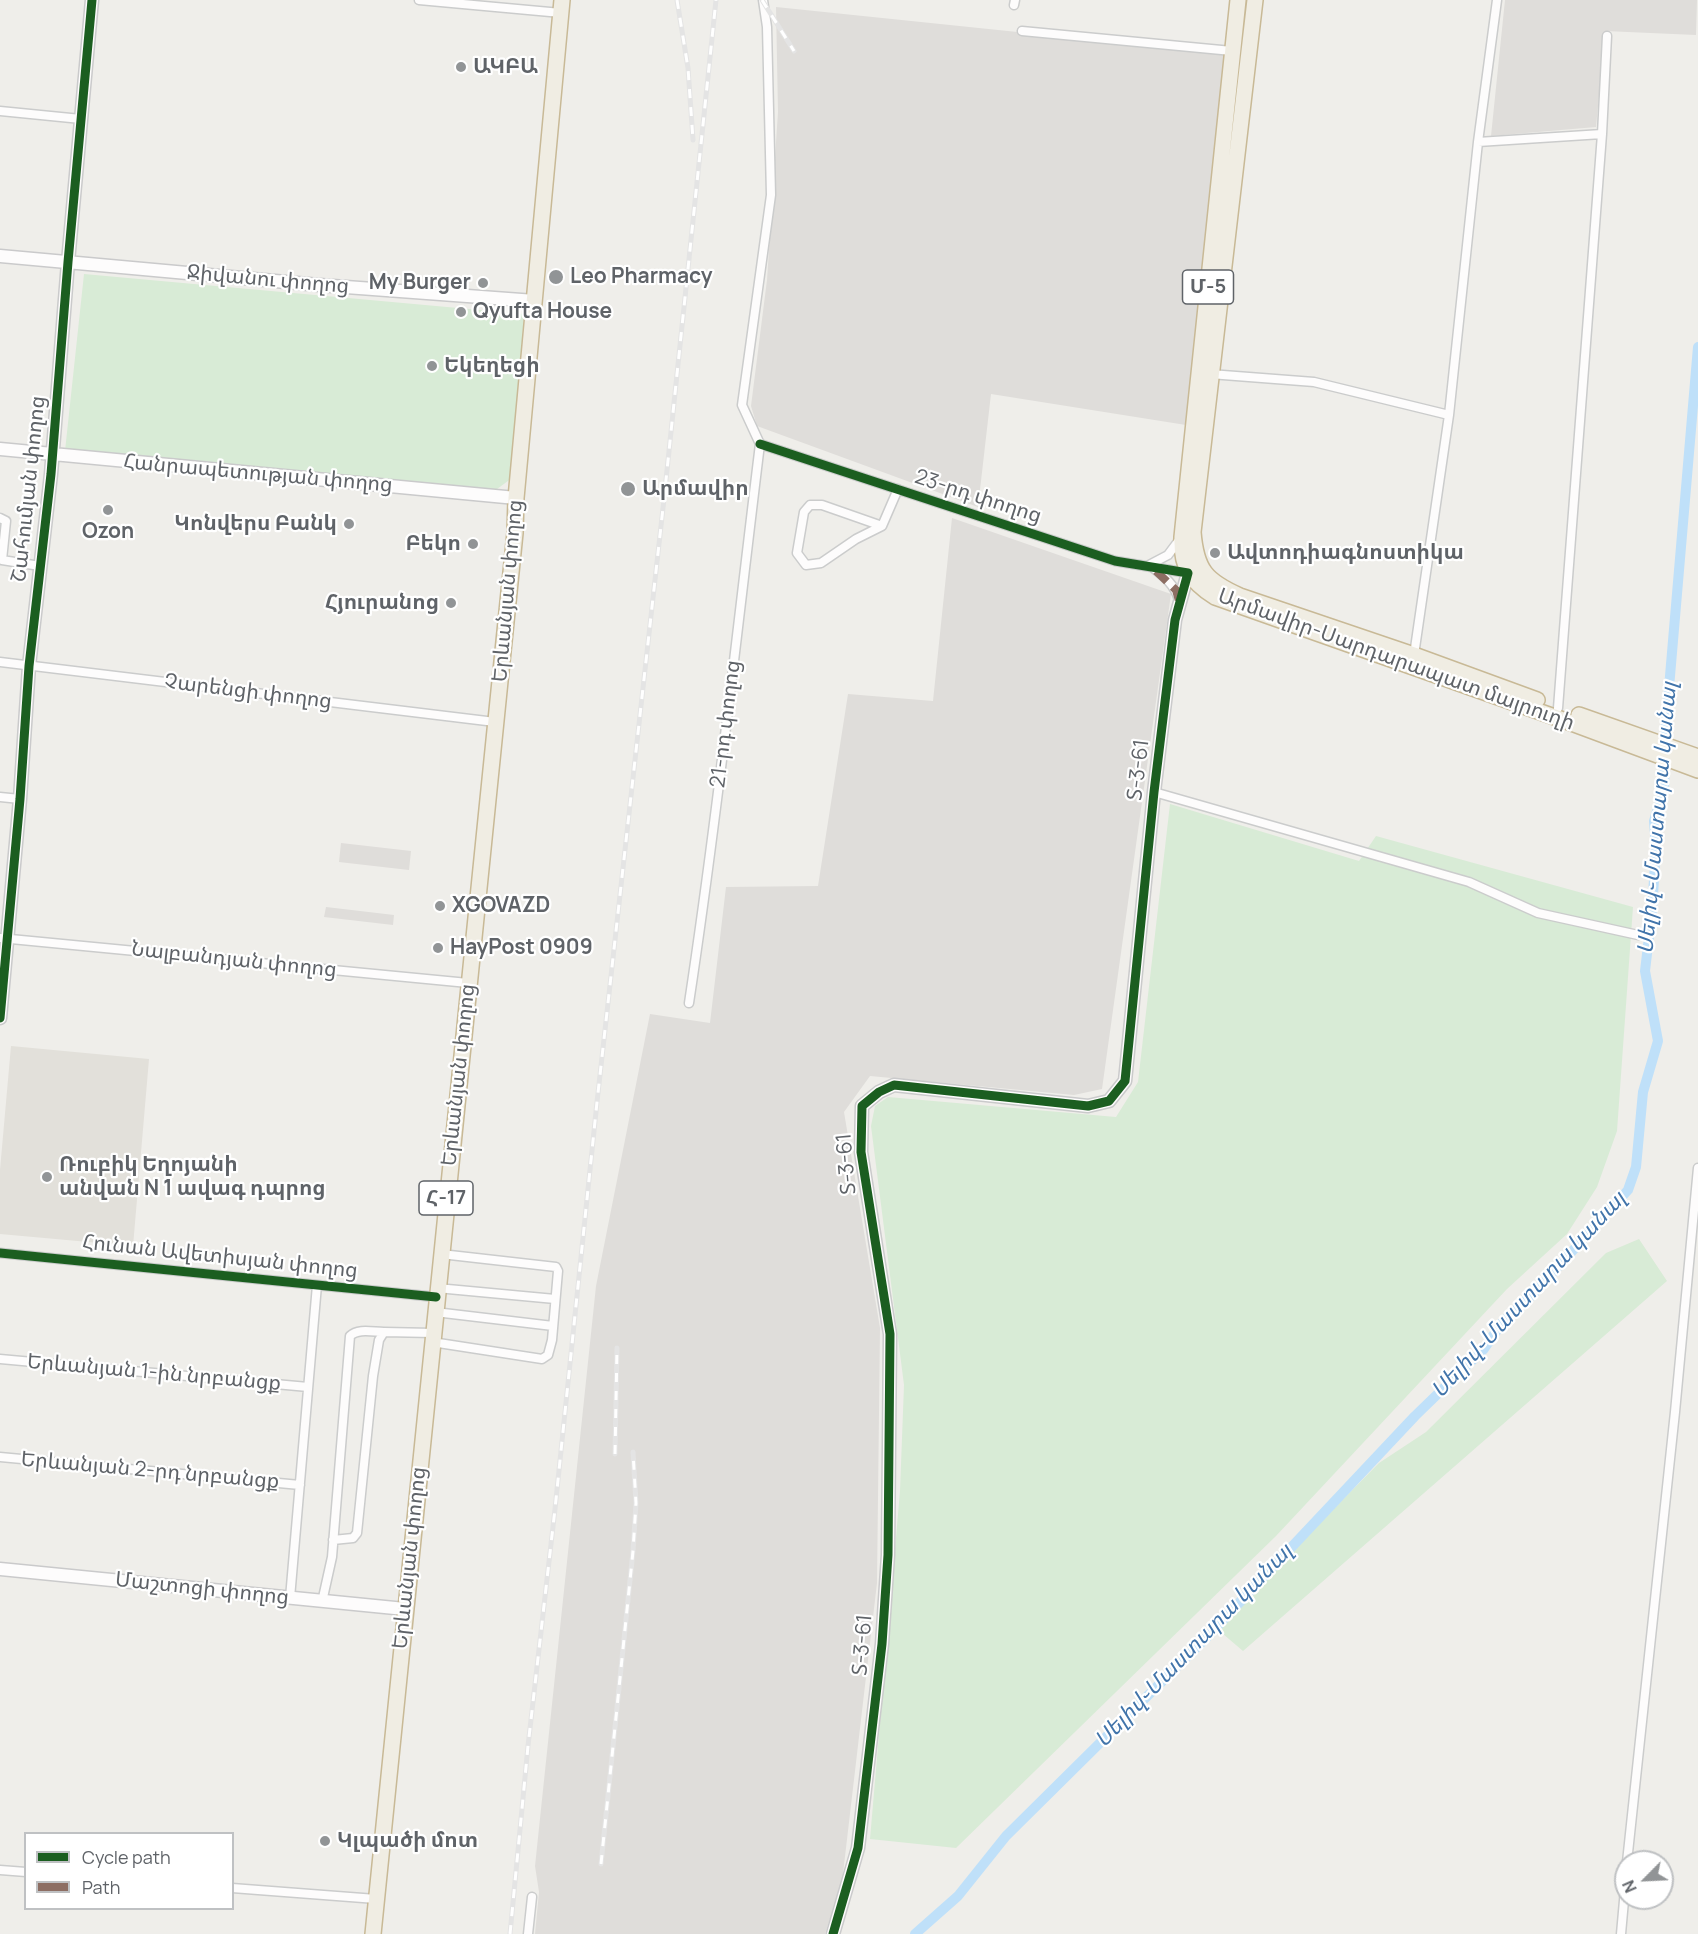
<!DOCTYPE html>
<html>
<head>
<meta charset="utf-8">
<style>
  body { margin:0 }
  #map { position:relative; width:1698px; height:1934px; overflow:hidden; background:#efeeea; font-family:Manrope,sans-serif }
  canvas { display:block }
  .legend { position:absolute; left:24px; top:1832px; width:210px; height:78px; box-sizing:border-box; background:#fff; border:2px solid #bfc1c3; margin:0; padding:8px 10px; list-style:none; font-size:18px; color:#5f6368 }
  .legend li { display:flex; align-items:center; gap:12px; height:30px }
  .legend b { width:30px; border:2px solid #bfc1c3 }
  .north { position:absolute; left:1614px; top:1850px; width:60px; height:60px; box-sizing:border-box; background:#fff; border:2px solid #bfc1c3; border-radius:50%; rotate:246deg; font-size:16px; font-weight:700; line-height:24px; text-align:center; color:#5f6368 }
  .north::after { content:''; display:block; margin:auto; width:21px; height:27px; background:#919496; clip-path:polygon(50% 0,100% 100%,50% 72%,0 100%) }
</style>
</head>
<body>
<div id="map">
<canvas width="1698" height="1934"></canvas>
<ul class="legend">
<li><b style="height:8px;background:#1b5e20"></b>Cycle path</li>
<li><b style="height:8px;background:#8d6e63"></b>Path</li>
</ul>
<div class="north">N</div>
</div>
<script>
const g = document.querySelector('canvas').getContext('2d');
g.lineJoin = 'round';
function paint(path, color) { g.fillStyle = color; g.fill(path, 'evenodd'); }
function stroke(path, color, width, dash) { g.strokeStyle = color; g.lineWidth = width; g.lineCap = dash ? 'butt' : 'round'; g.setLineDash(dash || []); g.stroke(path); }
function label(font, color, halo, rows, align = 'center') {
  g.font = font + ' Manrope,"Noto Sans Armenian",sans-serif'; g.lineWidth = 4.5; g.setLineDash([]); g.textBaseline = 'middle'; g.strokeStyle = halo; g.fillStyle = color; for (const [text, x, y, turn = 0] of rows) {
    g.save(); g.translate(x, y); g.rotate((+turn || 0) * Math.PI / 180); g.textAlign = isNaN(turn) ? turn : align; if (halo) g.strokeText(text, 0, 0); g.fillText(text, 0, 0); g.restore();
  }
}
const industrial = new Path2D(`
  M1505,0H1697L1696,35L1605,31L1596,127L1491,136Z
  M776,7L1230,54L1186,425L991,394L978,507L757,426L751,406L767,280L778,112Z
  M952,518L1171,594L1102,1089L1074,1095L870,1076L844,1112L880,1328L877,1583L842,1882L825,1934H535L539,1892L535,1866L596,1286L650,1014L710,1023L726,887L818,886L848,694L933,701Z
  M341,843L411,851L409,870L339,862Z
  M326,907L394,915L393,925L324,917Z`);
const education = new Path2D(`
  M11,1046L149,1059L133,1246L0,1234V1170Z`);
const green = new Path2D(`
  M84,274L524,314L512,478L493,492L65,451Z
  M1170,804L1359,861L1376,836L1633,907L1617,1131L1597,1187L1567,1234L1507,1289L1276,1536L956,1848L870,1839L900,1491L904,1385L871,1126L875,1106L888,1097L1116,1117L1138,1082Z
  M1639,1239L1667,1281L1243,1651L1216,1628L1379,1463L1426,1432L1606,1253Z`);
const canal = new Path2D(`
  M915,1934L958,1896L1006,1836L1206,1638L1415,1416L1483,1350L1502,1323L1535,1292L1628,1190L1636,1167L1643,1092L1658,1041L1645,971L1652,911L1656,847L1654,821L1664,789L1666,723L1698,347`);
const street = new Path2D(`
  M419,0L561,13
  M1014,5L1015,0
  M1022,31L1232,51
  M0,111L81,119
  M1478,142L1602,134
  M1210,374L1314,382L1449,415
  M760,444L742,405L771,195L767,27L763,0
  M760,444L1115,561L1188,573
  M0,518L6,521L2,560L40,566
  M882,526L822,505H810L804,512L797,553L806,565L821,563L856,539L882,526L898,489
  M1149,565L1168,555L1180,539
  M1152,567C1164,576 1175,585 1179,600
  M1414,655L1449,415L1478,142L1497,0
  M0,662L495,722
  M1558,708L1602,134L1607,36
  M1154,792L1469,882L1538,913L1638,935
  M0,797L20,799
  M0,938L468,983
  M689,1003C717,818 737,631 760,444
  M0,1253L436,1297
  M437,1288L555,1299
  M435,1312L553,1326
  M432,1342L542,1359L548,1355L552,1340L558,1271L556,1267L441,1254
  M0,1359L308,1387
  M0,1457L300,1485
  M333,1540L353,1538L357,1533L373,1376L379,1340L384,1332L433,1333
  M290,1598L317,1285
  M322,1602L332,1557L350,1336C358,1328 373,1332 384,1332
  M1627,1862L1675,1412L1698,1168
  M0,1870L26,1872
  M232,1888L376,1899
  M528,1934L532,1897
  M1621,1934L1626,1878`);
const secondary = new Path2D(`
  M0,256L319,285L535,301
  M0,449L516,498
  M0,1018L20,799L29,666L51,474L68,262L92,0
  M0,1569L405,1609
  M833,1934L858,1848L882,1644L888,1555L890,1334L861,1152L862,1106L879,1092L894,1085L1088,1106L1109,1101L1125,1081L1154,792L1175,620L1188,573`);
const highway = new Path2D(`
  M1238,0L1182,537C1181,567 1190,581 1215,597L1566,721L1698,770
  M1255,0L1193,532C1196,570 1206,581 1240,596L1414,655L1537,700
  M1579,715L1698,757
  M373,1934L515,533L516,498L562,0`);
const rail = new Path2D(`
  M677,0L688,68L693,140
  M762,0L794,51
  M615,1454L617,1348
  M601,1864L633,1551L636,1503L633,1452
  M510,1934L528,1746L555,1509L597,1102L664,499L716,0`);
const quiet = new Path2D(`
  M1156,571L1176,590L1179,601`);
const cycleway = new Path2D(`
  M760,444L1115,561L1188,573L1175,620L1154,792L1125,1081L1109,1101L1088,1106L894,1085L879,1092L862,1106L861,1152L890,1334L888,1555L882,1644L858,1848L833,1934
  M0,1018L20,799L29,666L51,474L68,262L92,0
  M0,1253L436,1297`);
const markers = [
  [461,67,6,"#919496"],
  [556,277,8,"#919496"],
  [483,283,6,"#919496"],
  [461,312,6,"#919496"],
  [432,366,6,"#919496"],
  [628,489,8,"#919496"],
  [108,510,6,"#919496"],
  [349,524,6,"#919496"],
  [473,544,6,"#919496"],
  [1215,553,6,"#919496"],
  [451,603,6,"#919496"],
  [440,906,6,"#919496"],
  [438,948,6,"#919496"],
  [47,1177,6,"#919496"],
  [325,1841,6,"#919496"]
];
const shields = [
  [1208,287,51],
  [446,1198,54]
];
const shieldNames = [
  ["Մ-5",1208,287],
  ["Հ-17",446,1198]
];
const poiNames = [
  ["ԱԿԲԱ",473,67],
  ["Leo Pharmacy",570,277],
  ["My Burger",471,283,"right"],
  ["Qyufta House",473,312],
  ["Եկեղեցի",444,366],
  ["Արմավիր",642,489],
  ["Կոնվերս Բանկ",337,524,"right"],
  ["Ozon",108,532,"center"],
  ["Բեկո",461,544,"right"],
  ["Ավտոդիագնոստիկա",1227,553],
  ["Հյուրանոց",439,603,"right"],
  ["XGOVAZD",452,906],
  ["HayPost 0909",450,948],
  ["Ռուբիկ Եղոյանի",59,1165],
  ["անվան N 1 ավագ դպրոց",59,1189],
  ["Կլպածի մոտ",337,1841]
];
const streetNames = [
  ["Ջիվանու փողոց",268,280,5],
  ["Հանրապետության փողոց",258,474,5],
  ["Շահումյան փողոց",29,489,-84],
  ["23-րդ փողոց",978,497,18],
  ["Երևանյան փողոց",508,591,-85],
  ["Արմավիր-Սարդարապատ մայրուղի",1396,660,20],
  ["Չարենցի փողոց",248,692,7],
  ["21-րդ փողոց",726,724,-83],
  ["Տ-3-61",1139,770,-83],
  ["Նալբանդյան փողոց",234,960,6],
  ["Երևանյան փողոց",459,1075,-84],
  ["Տ-3-61",847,1164,-95],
  ["Հունան Ավետիսյան փողոց",220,1257,6],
  ["Երևանյան 1-ին նրբանցք",154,1373,5],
  ["Երևանյան 2-րդ նրբանցք",150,1471,5],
  ["Երևանյան փողոց",410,1558,-84],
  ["Մաշտոցի փողոց",202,1589,6],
  ["Տ-3-61",863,1645,-85]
];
const waterNames = [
  ["Սելիվ֊Մաստարա կանալ",1658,818,-85],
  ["Սելիվ֊Մաստարա կանալ",1529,1295,-47],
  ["Սելիվ֊Մաստարա կանալ",1194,1646,-46]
];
paint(industrial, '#dfddda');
paint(education, '#e2e0da');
paint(green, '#d8ebd6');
stroke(canal, '#bfe0f9', 10);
stroke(street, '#cbcccc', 11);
stroke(secondary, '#cacacb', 15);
stroke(highway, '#c8b996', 18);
stroke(street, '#fdfcfc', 8);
stroke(secondary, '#fdfcfc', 12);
stroke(highway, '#f0ede3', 15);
stroke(rail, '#e4e4e4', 5);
stroke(rail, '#fff', 3, [9]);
stroke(quiet, '#8d6e63', 8, [15, 8]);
stroke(cycleway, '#1b5e20', 9);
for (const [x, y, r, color] of markers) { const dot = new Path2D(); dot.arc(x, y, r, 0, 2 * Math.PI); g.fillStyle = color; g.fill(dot); stroke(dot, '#fff', 2); }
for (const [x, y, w] of shields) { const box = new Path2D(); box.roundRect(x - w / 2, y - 17, w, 34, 4.5); g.fillStyle = '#fff'; g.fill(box); stroke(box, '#5f6368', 1.5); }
label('bold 20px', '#5f6368', null, shieldNames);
label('bold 21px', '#5f6368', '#fff', poiNames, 'left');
label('21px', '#5f6368', '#fff', streetNames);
label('italic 22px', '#4174aa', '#fff', waterNames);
</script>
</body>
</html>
